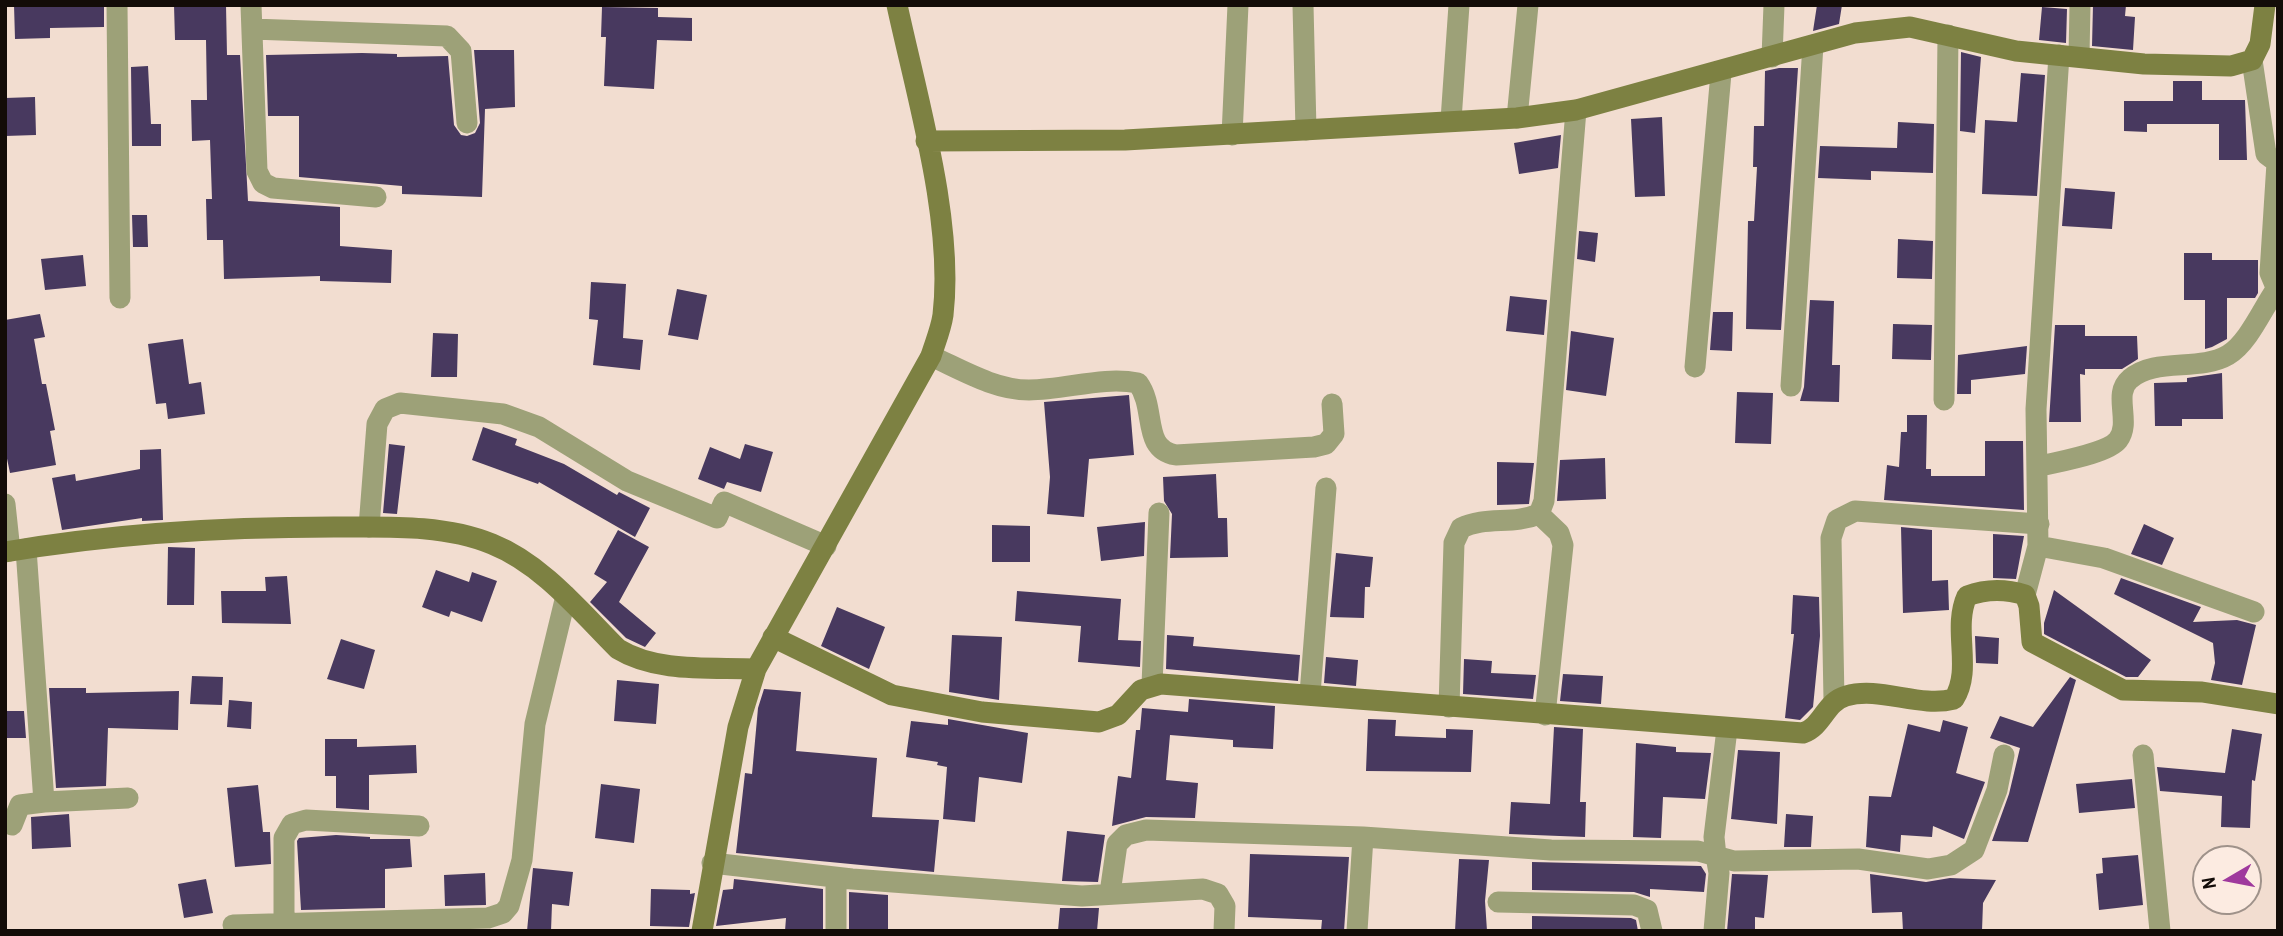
<!DOCTYPE html>
<html>
<head>
<meta charset="utf-8">
<style>
  body { margin:0 }
  #map { position:relative; width:2283px; height:936px; overflow:hidden; background:#f2ddd0; font-family:"Archivo Narrow",sans-serif }
  canvas { display:block }
  .frame { position:absolute; inset:0; border:7px solid #130c08; pointer-events:none }
  .north { position:absolute; left:2192px; top:845px; width:70px; height:70px; box-sizing:border-box; background:#fcebe1; border:2px solid #9f928a; border-radius:50%; rotate:260deg; font-size:19px; font-weight:700; line-height:28px; text-align:center; color:#130c08 }
  .north::after { content:''; display:block; margin:auto; width:24px; height:32px; background:#9f399d; clip-path:polygon(50% 0,100% 100%,50% 72%,0 100%) }
</style>
</head>
<body>
<div id="map">
<canvas width="2283" height="936"></canvas>
<div class="frame"></div>
<div class="north">N</div>
</div>
<script>
const g = document.querySelector('canvas').getContext('2d');
g.lineJoin = 'round';
function paint(path, color) { g.fillStyle = color; g.fill(path, 'evenodd'); }
function stroke(path, color, width, dash) { g.strokeStyle = color; g.lineWidth = width; g.lineCap = dash ? 'butt' : 'round'; g.setLineDash(dash || []); g.stroke(path); }
const building = new Path2D(`
  M14,5H104V27L50,28V38L15,39Z
  M174,5H226L227,55H240L248,201L340,207V246L392,250L391,283L320,281V276L224,279L223,240H207L206,199H212L210,140L192,141L191,100H207L206,40H175Z
  M1817,5H1842L1839,24L1813,31Z
  M2093,5H2126L2125,16L2135,17L2133,50L2092,46Z
  M602,7L658,8V17L692,18V41L657,40L654,89L604,86L606,37H601Z
  M2042,7L2067,9L2066,43L2039,40Z
  M474,50H514L515,107L485,109L482,197L402,194V186L299,177V116H268L266,55L362,53L397,54V57L448,56L454,125L461,135L467,136L475,133L480,123Z
  M1961,52L1981,57L1975,133L1960,131Z
  M148,66L151,124H161V146H132L131,67Z
  M1779,68H1798L1781,330L1746,329L1748,221H1754L1757,167H1753L1754,126H1764L1765,71Z
  M2021,73L2045,75L2037,196L1982,194L1985,120L2017,122Z
  M2173,81H2202V100H2245L2247,160H2219V124H2147V132L2124,131V101H2173Z
  M35,97L36,135L5,136V98Z
  M1662,117L1665,196L1635,197L1631,119Z
  M1898,122L1934,124L1933,173L1871,171V180L1818,178L1820,146L1897,148Z
  M1561,135L1558,168L1519,174L1514,143Z
  M2065,188L2115,192L2112,229L2062,226Z
  M132,215H147L148,247H133Z
  M1579,231L1598,233L1595,262L1577,259Z
  M1898,239L1933,241L1932,279L1897,278Z
  M2184,253H2212V260H2258V293L2255,298H2227V339L2212,347L2205,349V300H2184Z
  M83,255L86,286L45,290L41,259Z
  M591,282L626,284L623,338L643,340L640,370L593,365L598,320L589,319Z
  M677,289L707,295L698,340L668,335Z
  M1510,296L1547,300L1544,335L1506,331Z
  M1810,300L1834,301L1832,365H1840L1839,402L1800,401L1804,387Z
  M1713,312H1733L1732,351L1710,350Z
  M40,314L45,337L34,339L42,384H46L55,430L50,431L56,465L10,473L5,449V320Z
  M1893,324L1932,325L1931,360L1892,359Z
  M2055,325H2085V336H2137L2138,359L2122,369H2085V375L2080,374L2081,422H2049Z
  M1571,331L1614,338L1606,396L1566,390Z
  M433,333L458,334L457,377H431Z
  M183,339L189,384L201,382L205,414L168,419L166,403L156,404L148,344Z
  M2027,346L2025,374L1971,380V394H1957L1958,355Z
  M2222,373L2223,419H2182V426H2155L2154,383L2187,382V378Z
  M1737,392L1773,393L1771,444L1735,443Z
  M1129,395L1134,455L1089,459L1084,517L1047,514L1050,477L1044,402Z
  M1907,415H1927L1926,469H1931V476H1985V441H2023L2024,510L1884,500L1887,465L1899,467L1901,432H1907Z
  M483,427L517,439L515,445L564,464L617,495L619,492L650,508L635,537L539,482L538,484L472,460Z
  M389,444L405,446L397,514L383,513Z
  M745,444L773,452L761,492L727,482L724,489L698,479L710,447L740,459Z
  M161,449L163,520L142,521V518L62,530L52,478L75,474L76,481L140,469V450Z
  M1605,458L1606,499L1557,501L1560,460Z
  M1497,462L1534,463L1529,504L1497,505Z
  M1216,474L1218,518H1227L1228,557L1170,558L1172,514L1164,501L1163,477Z
  M1145,522L1144,556L1101,561L1097,527Z
  M2144,524L2174,538L2162,565L2131,554Z
  M992,525L1030,526V562H992Z
  M1901,527L1932,530V581L1948,580L1949,610L1903,613Z
  M618,530L649,547L619,602L656,633L645,647L626,638L590,602L607,582L594,574Z
  M1993,534L2024,536L2016,579L1993,578Z
  M168,547L195,548L194,605H167Z
  M1336,553L1373,557L1370,587H1365L1364,618L1330,617Z
  M436,570L469,582L472,572L497,581L482,622L451,611L449,617L422,607Z
  M287,576L291,624L222,623L221,591H266L265,577Z
  M2121,578L2201,607L2193,622L2237,620L2256,625L2242,685L2211,680L2215,663L2213,643L2114,594Z
  M2054,590L2151,660L2138,677H2126L2044,634V623Z
  M1017,591L1121,599L1118,640L1141,641L1140,667L1078,662L1081,626L1015,621Z
  M1793,595L1819,597L1820,636L1813,707L1800,720L1785,718L1794,634H1791Z
  M837,607L885,627L869,669L821,646Z
  M952,635L1002,637L999,700L949,692Z
  M1167,635L1194,637L1193,646L1300,655L1298,681L1166,669Z
  M1975,636L1999,638L1998,664L1976,663Z
  M341,639L375,650L364,689L327,679Z
  M1326,657L1358,660L1356,686L1324,683Z
  M1464,659L1492,661L1491,673L1536,675L1533,699L1463,694Z
  M1563,674L1603,676L1601,704L1560,701Z
  M192,676L223,677L222,705L190,704Z
  M2070,677L2076,680L2028,842L1992,841L2009,794L2020,748L1990,738L2000,716L2033,727Z
  M617,680L659,684L656,724L614,721Z
  M49,688H86V693L179,691L178,730L108,728L106,786L56,788Z
  M764,689L801,692L796,751L877,758L872,817L939,820L934,872L736,853L745,773L752,774L758,708Z
  M1189,699L1275,706L1273,749L1233,747V740L1170,735L1166,780L1198,783L1195,818L1146,817L1112,826L1118,776L1131,778L1136,730H1140L1142,708L1188,712Z
  M229,700L252,702L251,729L227,727Z
  M5,711H24L26,738H5Z
  M948,719L1028,733L1022,783L979,777L975,822L943,819L947,767L937,765L938,762L906,757L911,721L948,725Z
  M1368,719L1396,720L1395,736L1446,738V729L1473,730L1471,772L1366,771Z
  M1943,720L1968,727L1956,773L1985,782L1964,839L1933,826L1932,837L1901,835L1900,852L1866,847L1869,796L1891,797L1908,724L1940,732Z
  M1554,727L1583,729L1580,802H1586L1585,837L1509,834L1511,802L1550,804Z
  M2232,729L2262,734L2255,781L2252,780L2250,828L2221,827L2222,796L2160,791L2157,767L2225,773Z
  M325,739H357V747L416,745L417,773L369,775V810L336,808V776H325Z
  M1636,743L1676,747V752L1711,753L1705,799L1663,797L1661,838L1633,837Z
  M1738,750L1780,752L1777,824L1731,819Z
  M2132,779L2135,808L2079,813L2076,784Z
  M601,784L640,789L634,843L595,838Z
  M258,785L263,832H270L271,864L235,867L227,788Z
  M69,814L71,847L32,849L31,817Z
  M1786,814L1813,816L1811,847H1784Z
  M1067,831L1105,835L1098,882L1062,881Z
  M336,835L370,837V839H410L412,867L385,869V908L301,910L297,841L299,838Z
  M1250,854L1349,857L1344,931H1321L1322,920L1248,917Z
  M2138,855L2143,905L2099,910L2096,874L2103,873L2102,858Z
  M1459,859L1489,860L1485,901L1487,931H1455Z
  M1532,862L1701,866L1706,874L1704,892L1650,889V897L1634,892L1532,890Z
  M533,868L573,872L569,906L552,904L551,931H527Z
  M485,873L486,905L445,906L444,875Z
  M1732,874L1768,875L1764,918L1755,917V931H1727Z
  M1870,874L1926,882L1950,878L1996,880L1983,903L1982,931H1903L1902,912L1872,913Z
  M206,879L213,913L184,918L178,884Z
  M734,879L823,889V931H785L786,918L716,926L723,890L733,889Z
  M651,889L690,890V894L695,893L689,927L650,926Z
  M849,892L888,895V931H849Z
  M1060,908H1099L1097,931H1058Z
  M1532,916L1631,918L1636,920L1638,931H1532Z`);
const street = new Path2D(`
  M117,5L120,298
  M251,5L257,171L263,183L273,188L376,197
  M1303,5L1306,130
  M252,29L447,36L461,51L467,123
  M2079,56L2080,5
  M1772,57L1774,5
  M2252,60L2266,154L2278,163
  M1517,118L1528,5
  M1451,120L1459,5
  M1232,135L1238,5
  M2277,163L2270,273L2278,292
  M931,356C962,370 995,390 1029,390C1066,390 1102,376 1138,383C1157,409 1141,449 1176,455L1314,447L1326,444L1334,434L1332,404
  M1695,367L1721,73
  M1791,386L1813,45
  M1944,400L1948,35
  M2037,467C2055,462 2107,454 2118,440C2132,422 2112,394 2130,379C2155,357 2199,372 2228,355C2248,343 2262,310 2275,291
  M5,504L10,551
  M1539,514L1559,533L1563,545L1545,715
  M369,527L377,424L385,409L400,403L503,414L539,427L627,481L717,518L724,502L826,546
  M2038,546L2104,558L2254,612
  M2025,595L2038,546L2036,409L2059,55
  M1152,685L1159,513
  M1310,694L1326,488
  M1834,700L1831,538L1837,520L1855,511L2039,524
  M1449,707L1454,543L1461,528C1486,516 1513,525 1539,514L1544,501L1576,110
  M1727,729L1714,837L1716,856L1734,861L1858,859L1928,869L1951,865L1974,850L1997,790L2004,755
  M2143,755L2160,931
  M44,802L128,798
  M12,825L20,805L44,802L26,549
  M712,863L852,879L1082,896L1203,889L1218,894L1225,906L1224,931
  M1110,893L1117,844L1126,835L1146,830L1363,837L1551,850L1698,851L1716,856L1719,873L1714,931
  M1498,902L1634,905L1647,910L1652,931
  M233,925L488,918L503,913L509,906L522,860L535,724L566,596
  M284,925V838L292,824L306,820L419,826
  M836,931V878
  M1357,931L1363,837`);
const secondary = new Path2D(`
  M926,141L1125,140L1517,118L1576,110L1855,33L1910,27L2016,51L2144,64L2231,66L2252,60L2260,44L2265,5
  M5,552C115,533 223,527 334,527C385,527 444,524 492,544C542,564 580,611 618,649C657,673 711,667 756,669
  M773,637L892,695L982,712L1099,722L1118,715L1141,690L1161,684L1803,733C1823,726 1825,702 1846,696C1880,686 1919,708 1954,699C1973,669 1952,629 1967,596C1986,589 2006,589 2025,595L2029,606L2032,642L2123,690L2202,692L2278,704
  M702,931L738,727L756,669L931,356C935,343 941,329 943,315C954,221 917,98 897,5`);
paint(building, '#48395f');
stroke(street, '#9da178', 21);
stroke(secondary, '#7d8142', 21);
</script>
</body>
</html>
